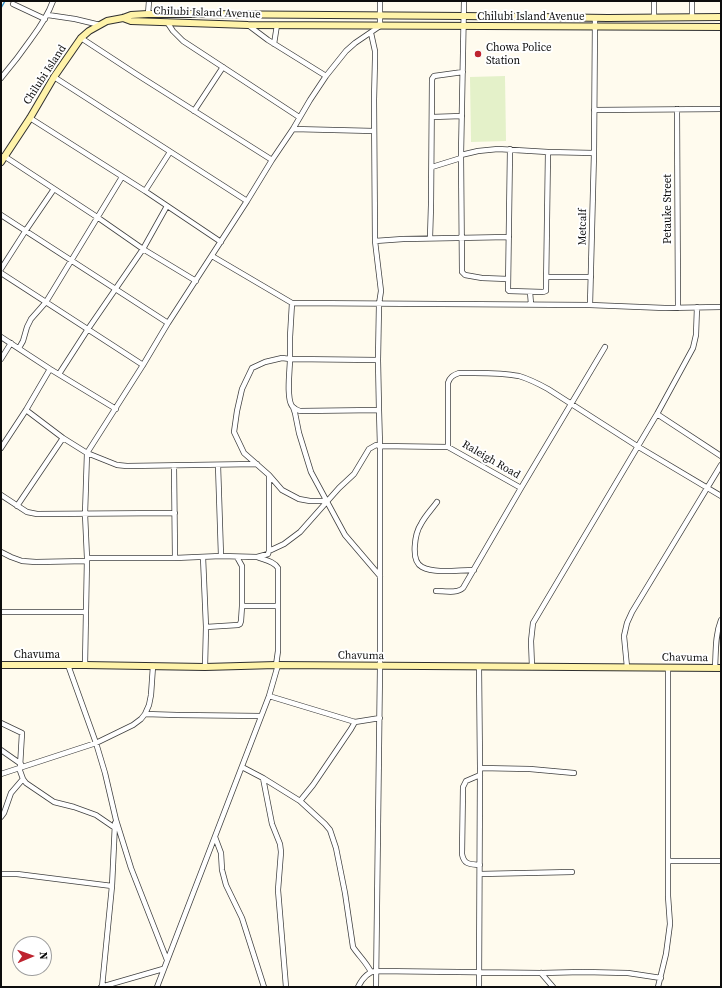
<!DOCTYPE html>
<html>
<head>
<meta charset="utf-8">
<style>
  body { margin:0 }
  #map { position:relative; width:722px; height:988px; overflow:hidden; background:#fffbee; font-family:"Source Serif 4",serif }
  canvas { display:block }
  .frame { position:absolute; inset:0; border:2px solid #0d0d0d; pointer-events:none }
  .north { position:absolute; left:12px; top:936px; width:40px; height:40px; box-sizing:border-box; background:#fff; border:1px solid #9e9e9e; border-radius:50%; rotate:88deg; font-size:11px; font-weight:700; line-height:16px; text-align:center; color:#0d0d0d }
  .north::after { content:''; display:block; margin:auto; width:14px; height:18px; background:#be242f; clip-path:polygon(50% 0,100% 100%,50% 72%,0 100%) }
</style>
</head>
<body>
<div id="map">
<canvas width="722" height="988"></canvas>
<div class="frame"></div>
<div class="north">N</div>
</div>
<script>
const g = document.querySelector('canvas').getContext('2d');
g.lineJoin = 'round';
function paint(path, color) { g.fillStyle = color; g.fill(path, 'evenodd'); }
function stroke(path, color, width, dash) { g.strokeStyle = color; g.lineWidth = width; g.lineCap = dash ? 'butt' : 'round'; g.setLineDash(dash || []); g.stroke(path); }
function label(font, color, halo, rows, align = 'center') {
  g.font = font + ' "Source Serif 4",serif'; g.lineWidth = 4; g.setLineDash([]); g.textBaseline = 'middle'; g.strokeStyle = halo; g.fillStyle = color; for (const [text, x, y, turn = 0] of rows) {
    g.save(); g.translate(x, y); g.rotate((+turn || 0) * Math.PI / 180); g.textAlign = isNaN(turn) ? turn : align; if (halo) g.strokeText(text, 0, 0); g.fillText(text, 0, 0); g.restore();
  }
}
const pitch = new Path2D(`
  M505,76L506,141L471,142L470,77Z`);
const stream = new Path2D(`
  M1,8L5,1`);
const street = new Path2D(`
  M464,1L461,155L462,272L465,275L482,278L508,279
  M654,1V17
  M692,1V17
  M13,4L45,19
  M148,14L149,1
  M48,15L75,19L100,25
  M167,22L173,31L183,41L299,117
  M248,25L268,40L326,76
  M371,33L375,51V59L374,100L375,241L381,291L379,304L378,360L379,410L380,446L448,447L521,488
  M81,38L136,74L272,160
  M274,44L277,25
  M54,77L247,201
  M1,78C12,65 22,52 31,39C40,27 48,15 53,1
  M677,109L678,308
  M594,110L721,109
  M194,111L223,67
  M432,117L462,116
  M30,118L145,191L221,242
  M293,129L374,131
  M510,149L508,290L509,291L543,292L546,291V289L548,152
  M461,155L478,151L498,149L548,152L594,153
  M4,156L97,217L143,249L196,281
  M432,167L461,158
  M145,191L170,152
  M1,215L168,323
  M430,238L431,205L432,79L434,76L463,72
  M375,241L403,239L509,237
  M212,256L292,303L590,305L665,308L721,307
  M1,269L26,230L54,189
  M1,273L143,365
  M547,277H591
  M530,292L531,304
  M292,303L290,337V359L378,360
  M590,305L594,153L595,18
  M1,337L50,369L116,409
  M19,348L23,341L27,327L31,319L46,302L122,177
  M1,359L11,343
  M59,374L88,329L143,249L167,206
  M293,407L295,413L299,433L311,472L345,535L380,576
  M26,410L63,438L87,453L85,514L87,558L85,665
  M657,414L721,456
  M448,447V383C450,377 453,375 459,373C479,373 499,372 519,376C529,379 539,384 548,389L637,446L721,496
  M1,448L26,410L50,369
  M257,464L127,466L117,465L87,453L143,365L168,323L247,201L272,160L293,129L310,100L326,76L346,51L355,43L380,26V1
  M218,465L221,556
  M174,466L175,558
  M1,495L27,512L37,514L175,513
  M327,501H310L299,499L282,490L269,475L244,453L234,432L237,411L242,389L252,368L265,362L282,358L290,359C290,369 286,398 292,406C294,408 297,410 300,411L379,410
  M437,502C432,509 425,516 421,524C415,533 410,561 422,567C436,574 458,570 474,570
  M17,506L63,438
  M269,551L284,544L300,532L339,488L354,474L369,449L376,445L380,446V667L376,987
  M1,552L11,557L22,561L36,562L87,561
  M203,557L206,627L205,667
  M257,557C264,560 274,561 278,568V651L276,665
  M87,558H175L221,556L257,557L268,554L269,551V476
  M436,591C444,591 457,594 463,588L521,488L605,347
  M242,606H278
  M1,612H86
  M206,627L238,625L240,624L241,621L242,606V566L237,557
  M68,665L96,743L105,773L116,820L131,868L167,960
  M479,667L480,768L479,987
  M532,667L531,641L533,623L657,414L693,348L696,335L697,307
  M627,667L624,636L627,623L632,612L721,465
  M715,668C716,652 715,635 721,620
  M269,696L355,722L380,718
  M145,714L177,715L261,716
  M1,723L22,733L20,767
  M1,750L21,764
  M242,767L263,778L300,801L325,824L330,830L336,848L345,893L353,947C359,956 366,962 371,972
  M19,768L23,779L26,783L54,802L74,807L96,815L115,828
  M480,768L530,769L574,773
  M1,774L96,743L133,725L141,719L145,714L149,705L151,695L153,666
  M480,775L466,781L463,787L462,854C464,865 470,864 480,865
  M263,778L272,824L280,844L281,852L278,890L286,987
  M300,801L313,785L351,729L355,722
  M1,817L4,813L11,793L23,779
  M215,837L221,853L222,870L226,885L242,918L264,987
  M668,861H721
  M1,874H17L112,886
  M480,874L572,872
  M541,973L553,987
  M101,987L163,969
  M102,987L112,886L115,823
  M157,987L269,696L278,665
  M358,987C362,979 367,972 376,971L541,973L583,972L628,973L661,978
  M658,987L666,954L670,924L668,896V668`);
const secondary = new Path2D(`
  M123,18L131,21L248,25L721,27
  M1,162L30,118L54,77L81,38L89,31L107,21L123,18L131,15L148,14H193L464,16L608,18L721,17
  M1,665H85L205,667L276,665L721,668`);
const markers = [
  [478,54,4,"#be242f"]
];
const streetNames = [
  ["Chilubi Island Avenue",207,13,2],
  ["Chilubi Island Avenue",531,17],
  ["Chilubi Island",45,75,-57],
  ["Petauke Street",668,209,-90],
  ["Metcalf",583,227,-89],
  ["Raleigh Road",491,460,30],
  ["Chavuma",37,655],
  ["Chavuma",361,656,1],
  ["Chavuma",685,658,1]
];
const poiNames = [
  ["Chowa Police",486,48],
  ["Station",486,61]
];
paint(pitch, '#e4f1c9');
stroke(stream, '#3896ce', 1.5);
stroke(street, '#404040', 6);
stroke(secondary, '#2f2f2f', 8);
stroke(street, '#fff', 4.5);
stroke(secondary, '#fff3a9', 6);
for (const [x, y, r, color] of markers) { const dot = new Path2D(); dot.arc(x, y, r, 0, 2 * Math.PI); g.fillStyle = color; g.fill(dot); stroke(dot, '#fff', 1.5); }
label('11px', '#0d0d0d', '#fff', streetNames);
label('11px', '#0d0d0d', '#fff', poiNames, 'left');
</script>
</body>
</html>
